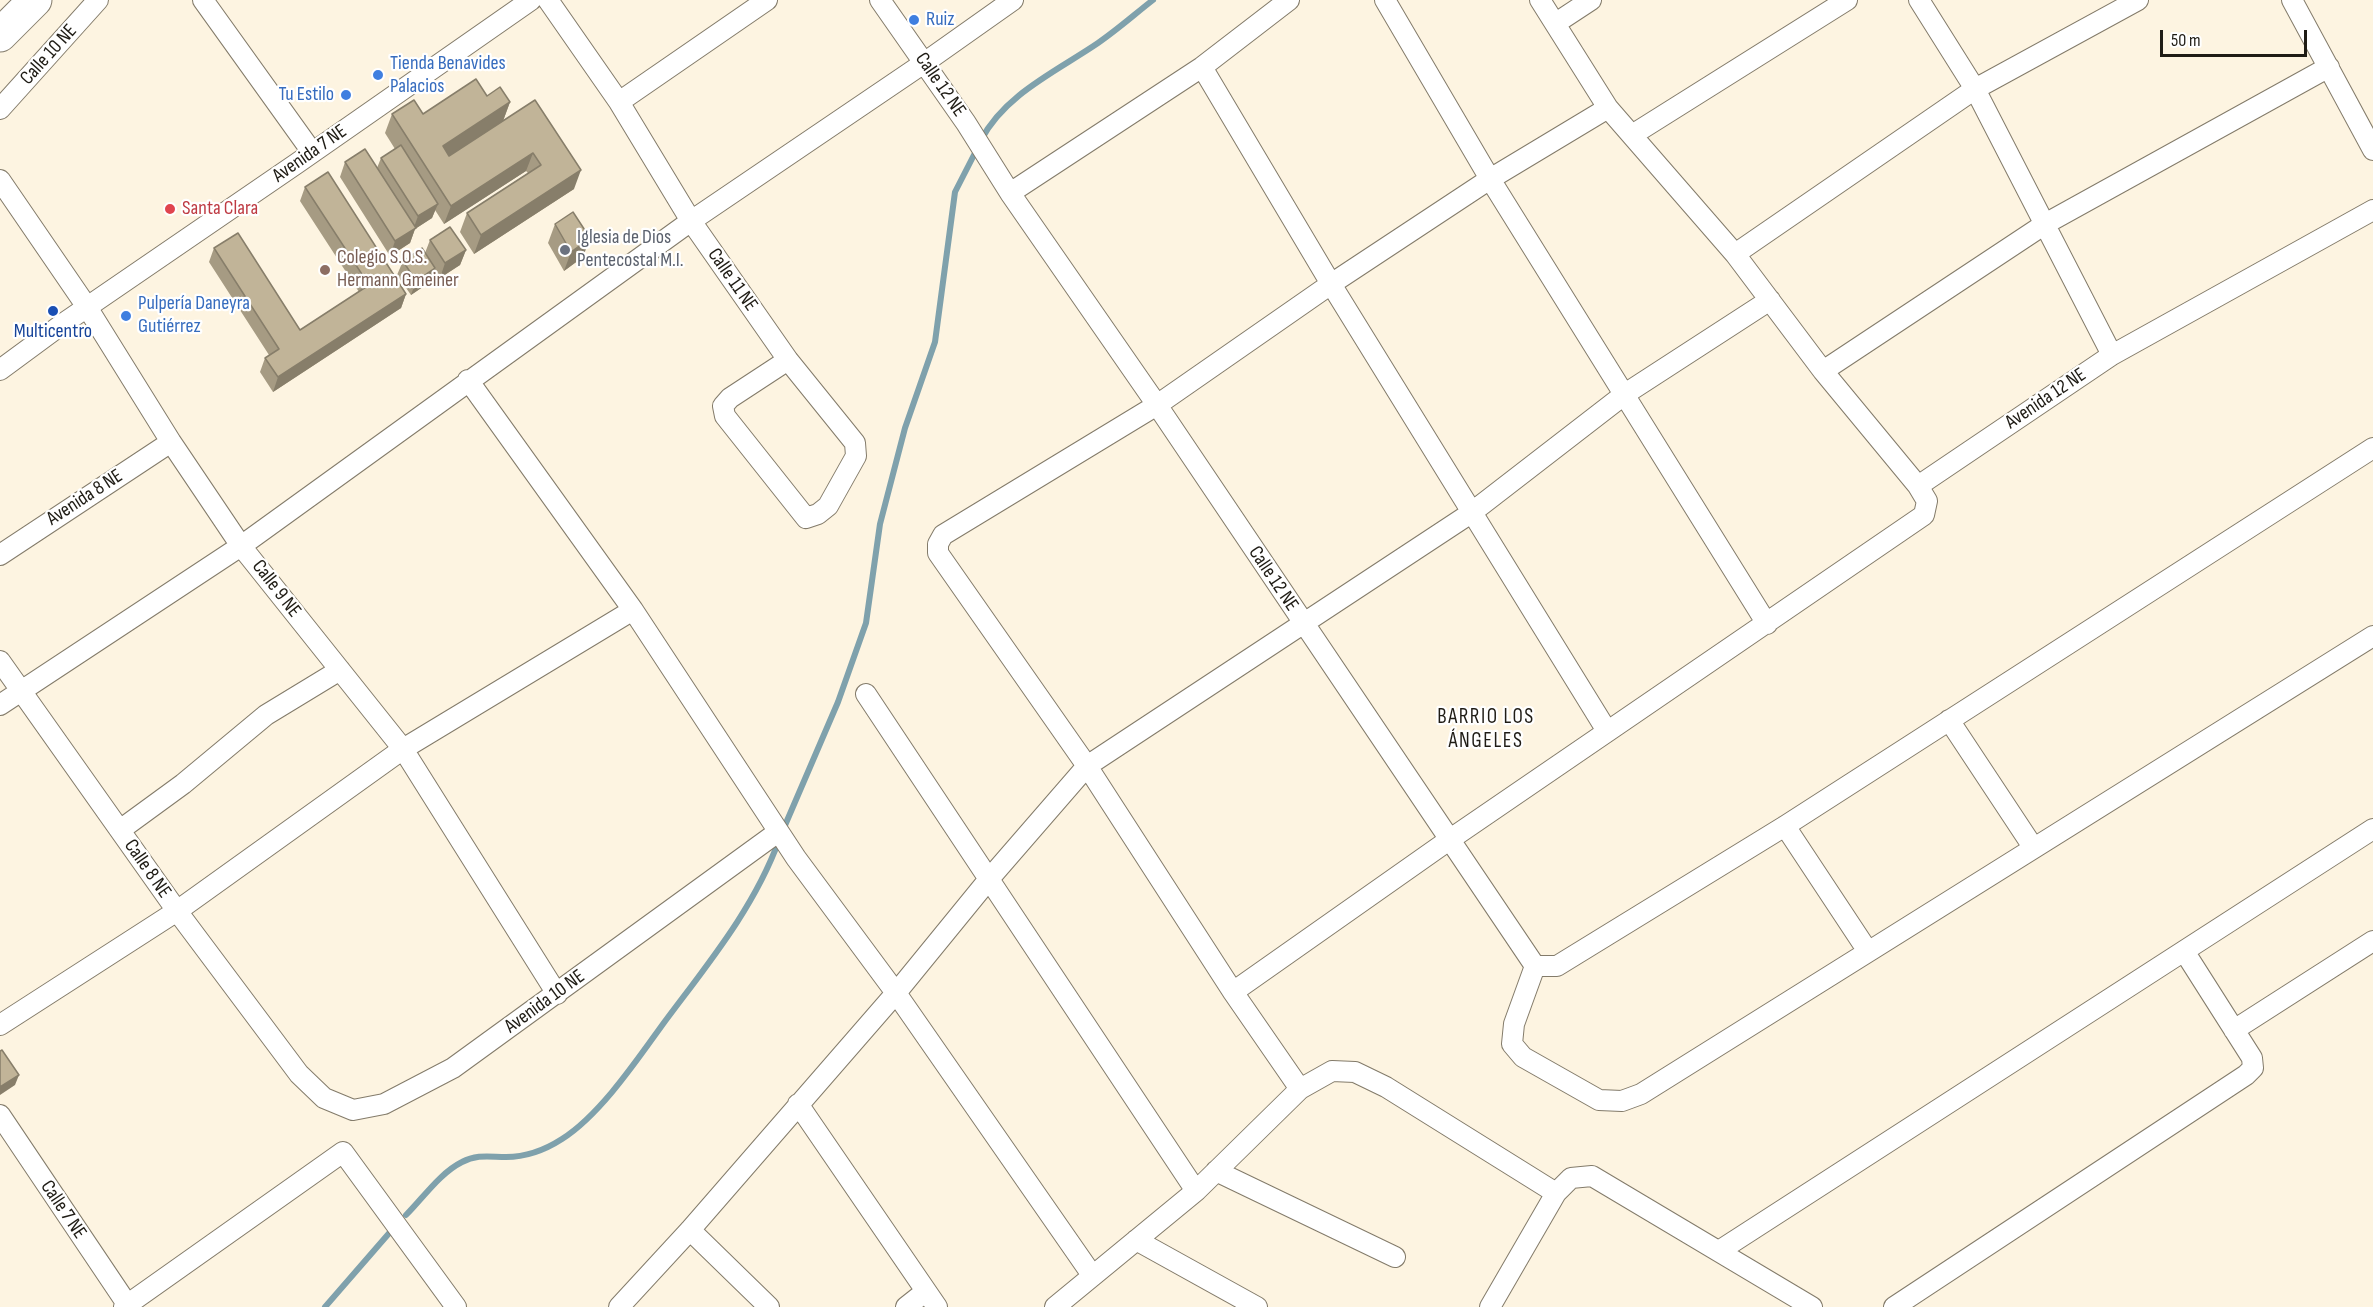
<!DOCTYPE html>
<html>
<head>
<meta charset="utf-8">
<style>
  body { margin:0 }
  #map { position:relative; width:2373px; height:1307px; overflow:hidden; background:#fdf4e1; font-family:"Sofia Sans Condensed",sans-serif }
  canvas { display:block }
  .scale { position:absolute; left:2160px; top:30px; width:147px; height:27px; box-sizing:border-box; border:3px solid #1f1c15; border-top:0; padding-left:8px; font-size:18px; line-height:21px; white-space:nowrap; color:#1f1c15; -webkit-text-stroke:4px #fff; paint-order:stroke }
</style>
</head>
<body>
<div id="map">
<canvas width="2373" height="1307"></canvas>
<div class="scale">50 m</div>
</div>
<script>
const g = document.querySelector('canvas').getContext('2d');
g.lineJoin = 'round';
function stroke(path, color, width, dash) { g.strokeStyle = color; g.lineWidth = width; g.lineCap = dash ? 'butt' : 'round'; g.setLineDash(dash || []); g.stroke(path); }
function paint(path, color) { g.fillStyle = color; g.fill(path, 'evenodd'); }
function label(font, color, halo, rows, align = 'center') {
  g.font = font + ' "Sofia Sans Condensed",sans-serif'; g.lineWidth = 4.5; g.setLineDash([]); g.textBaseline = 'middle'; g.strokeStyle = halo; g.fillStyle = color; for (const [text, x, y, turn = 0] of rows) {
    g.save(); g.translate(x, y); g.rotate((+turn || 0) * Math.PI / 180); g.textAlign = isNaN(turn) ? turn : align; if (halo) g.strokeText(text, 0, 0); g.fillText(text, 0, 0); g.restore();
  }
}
const stream = new Path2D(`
  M981,140C1005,94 1057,71 1098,43C1117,30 1135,14 1153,0
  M783,830L838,702L866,623L880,524L905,428L935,342L955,192L977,149
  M406,1215C423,1198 440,1173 462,1162C477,1154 490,1157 506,1157C526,1157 545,1150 562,1139C600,1115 637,1060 663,1024C706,966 754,909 779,840
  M325,1307L391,1231`);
const street = new Path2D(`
  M203,0L312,152
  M548,0L619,102L691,221L788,360L855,443L856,456L828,506L818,514L806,518L725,416L723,406L730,398L788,360
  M880,0L966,123L1010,193L1157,405L1535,966
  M1385,0L1490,179L1767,624
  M1919,0L1975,89L2112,355
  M2292,0L2373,150
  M1556,23L1591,0
  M1202,67L1331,284L1607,731
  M619,102L767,0
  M0,109L98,0
  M1632,135L1847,0
  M0,180L87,307L171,442L241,546L403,749L557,994
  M1010,193L1202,67L1289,0
  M1735,254L1975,89L2138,0
  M0,370L61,325L296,164L531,0
  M1823,371L2045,224L2329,67
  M468,380L633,610L796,858L896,993L1092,1275
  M1918,486L2112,355L2373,210
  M0,555L171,442
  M0,661L177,911L299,1074L324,1098L353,1110L384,1104L453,1068L778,832
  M866,694L1196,1191
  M0,705L241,546L691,221L924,63L1013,0
  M1949,720L2033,847
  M1785,826L1867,950
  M120,830L183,784L266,715L340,670
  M1535,966L1514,1024L1512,1044L1523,1057L1599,1100L1622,1101L1641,1094L2373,636
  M1535,966H1557L1785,826L2373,448
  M1233,992L1449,840L1924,515L1927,501L1918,486L1823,371L1735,254L1608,108L1540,0
  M0,1025L177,911L403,749L633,610
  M2234,1030L2373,941
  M1300,1089L1233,992L1087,766L938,553V544L943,535L1157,405L1331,284L1490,179L1608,108
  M798,1104L937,1307
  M0,1115L127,1304
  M1216,1171L1395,1257
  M690,1230L769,1307
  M1136,1240L1257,1307
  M1719,1251L2373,829
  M124,1307L343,1152L456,1307
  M619,1307L690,1230L896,993L989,879L1087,766L1471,513L1625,394L1770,300
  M906,1307L925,1292
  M1055,1307L1196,1191L1300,1089L1332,1071L1355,1072L1386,1087L1556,1193
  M1490,1307L1556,1193L1571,1178L1592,1176L1812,1307
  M1894,1307L2246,1075L2253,1068L2252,1058L2184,951`);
const highway = new Path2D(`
  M0,35L35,0`);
const wall = new Path2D(`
  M487,96L510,102L503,121L535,100L574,189L474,254L460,232L467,213L528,173L526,171L444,224L435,210L432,218L415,229L410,243L390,256L340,177L345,162L377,168L381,158L395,149L385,133L392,114H423Z
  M305,187L406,294L401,308L273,392L260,372L265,358L269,355L209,262L214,248L300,330L359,292L300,201Z
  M555,224L583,257L564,271L548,243Z
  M430,240L466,250L460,265L440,278L435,270L430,282L411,295L397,275L403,261L425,253Z`);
const shadedWall = new Path2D(`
  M510,102L503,121L436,165L443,146Z
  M533,153L526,171L444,224L451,206Z
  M581,170L574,189L474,254L481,235Z
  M438,204L432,218L415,229L410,243L390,256L395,241L413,230L418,216Z
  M590,238L583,257L564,271L571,252Z
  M466,250L460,265L440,278L445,263Z
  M435,268L430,282L411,295L416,281Z
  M406,294L401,308L273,392L278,377Z
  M19,1075L15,1085L0,1095V1087Z`);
const building = new Path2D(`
  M476,79L487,96L500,87L510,102L443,146L449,156L535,100L581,170L481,235L467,213L541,165L533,153L451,206L392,114L414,100L423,114Z
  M401,145L438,204L418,216L381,158Z
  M365,149L416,228L395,241L345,162Z
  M328,172L406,294L278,377L265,358L279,349L214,248L238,233L300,330L369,285L305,187Z
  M573,212L590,238L571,252L555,224Z
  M450,227L466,250L445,263L430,240Z
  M422,248L435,268L416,281L403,261Z
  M2,1050L19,1075L0,1087V1051Z`);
const markers = [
  [914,20,6,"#3f7fe0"],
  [378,75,6,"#3f7fe0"],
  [346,95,6,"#3f7fe0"],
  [170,209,6,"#e0444e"],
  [565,250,6,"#6b7280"],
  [325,270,6,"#8d6e63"],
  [53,311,6,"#1a4fb4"],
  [126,316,6,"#3f7fe0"]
];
const shopNames = [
  ["Ruiz",926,20],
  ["Tienda Benavides",390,64],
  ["Palacios",390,87],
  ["Tu Estilo",334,95,"right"],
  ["Pulpería Daneyra",138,304],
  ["Gutiérrez",138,327]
];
const streetNames = [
  ["Calle 10 NE",49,55,-48],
  ["Calle 12 NE",940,85,55],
  ["Avenida 7 NE",310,154,-35],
  ["Calle 11 NE",732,280,55],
  ["Avenida 12 NE",2046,399,-34],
  ["Avenida 8 NE",85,498,-33],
  ["Calle 12 NE",1273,579,56],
  ["Calle 9 NE",276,589,52],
  ["Calle 8 NE",147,869,55],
  ["Avenida 10 NE",545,1002,-36],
  ["Calle 7 NE",63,1210,56]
];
const healthNames = [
  ["Santa Clara",182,209]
];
const worshipNames = [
  ["Iglesia de Dios",577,238],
  ["Pentecostal M.I.",577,261]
];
const educationNames = [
  ["Colegio S.O.S.",337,258],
  ["Hermann Gmeiner",337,281]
];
const transitNames = [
  ["Multicentro",53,332]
];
const neighbourhoodNames = [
  ["BARRIO LOS",1486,718],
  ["ÁNGELES",1486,742]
];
stroke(stream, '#7fa1ac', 6);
stroke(street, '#837b6a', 22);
stroke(highway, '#837b6a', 35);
stroke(street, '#fff', 20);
stroke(highway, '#fff', 33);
paint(wall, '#a69b83');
paint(shadedWall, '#877e6a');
paint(building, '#c1b498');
stroke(building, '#877e6a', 1.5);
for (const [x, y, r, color] of markers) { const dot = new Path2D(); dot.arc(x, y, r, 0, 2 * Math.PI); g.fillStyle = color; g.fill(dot); stroke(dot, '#fff', 2); }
label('20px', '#366cbe', '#fff', shopNames, 'left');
label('20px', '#1f1c15', '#fff', streetNames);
label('20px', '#be3a42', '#fff', healthNames, 'left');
label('20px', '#5b616d', '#fff', worshipNames, 'left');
label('20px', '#785e54', '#fff', educationNames, 'left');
label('20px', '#164399', '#fff', transitNames);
g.letterSpacing = '1.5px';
label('21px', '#1f1c15', '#fff', neighbourhoodNames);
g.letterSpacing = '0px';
</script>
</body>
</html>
